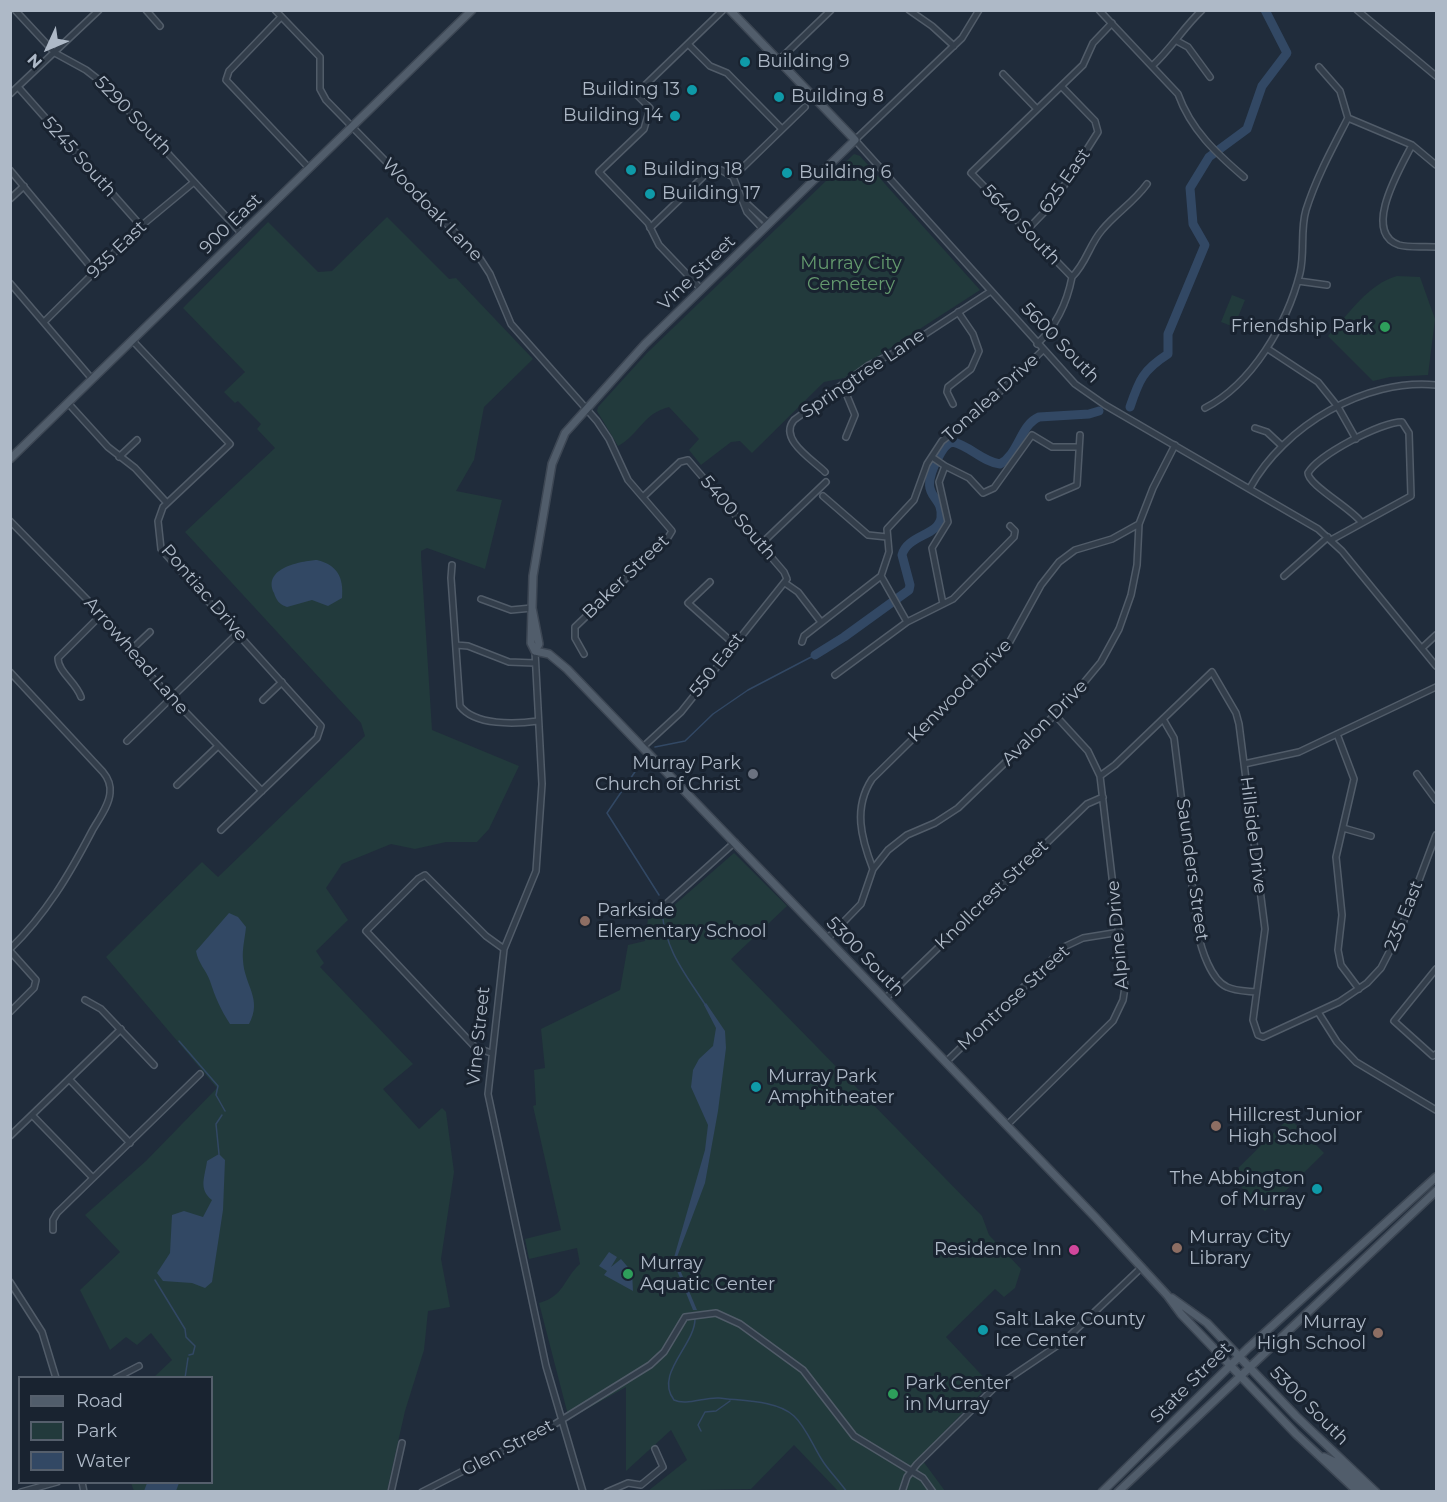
<!DOCTYPE html>
<html>
<head>
<meta charset="utf-8">
<style>
  body { margin:0 }
  #map { position:relative; width:1447px; height:1502px; overflow:hidden; background:#202c3b; font-family:Montserrat,sans-serif }
  canvas { display:block }
  .frame { position:absolute; inset:0; border:12px solid #aeb9c7; pointer-events:none }
  .legend { position:absolute; left:18px; top:1376px; width:195px; height:108px; box-sizing:border-box; background:#192330; border:2px solid #555f6c; margin:0; padding:8px 10px; list-style:none; font-size:18px; color:#aeb9c7 }
  .legend li { display:flex; align-items:center; gap:12px; height:30px }
  .legend b { width:30px; border:2px solid #555f6c }
  .north { position:absolute; left:18px; top:18px; width:60px; height:60px; -webkit-text-stroke:4px #192330; paint-order:stroke; rotate:226deg; font-size:16px; font-weight:700; line-height:24px; text-align:center; color:#aeb9c7 }
  .north::after { content:''; display:block; margin:auto; width:21px; height:27px; background:#aeb9c7; clip-path:polygon(50% 0,100% 100%,50% 72%,0 100%) }
</style>
</head>
<body>
<div id="map">
<canvas width="1447" height="1502"></canvas>
<div class="frame"></div>
<ul class="legend">
<li><b style="height:8px;background:#515d6b"></b>Road</li>
<li><b style="height:16px;background:#223a3c"></b>Park</li>
<li><b style="height:16px;background:#324864"></b>Water</li>
</ul>
<div class="north">N</div>
</div>
<script>
const g = document.querySelector('canvas').getContext('2d');
g.lineJoin = 'round';
function paint(path, color) { g.fillStyle = color; g.fill(path, 'evenodd'); }
function stroke(path, color, width, dash) { g.strokeStyle = color; g.lineWidth = width; g.lineCap = dash ? 'butt' : 'round'; g.setLineDash(dash || []); g.stroke(path); }
function label(font, color, halo, rows, align = 'center') {
  g.font = font + ' Montserrat,sans-serif'; g.lineWidth = 6; g.setLineDash([]); g.textBaseline = 'middle'; g.strokeStyle = halo; g.fillStyle = color; for (const [text, x, y, turn = 0] of rows) {
    g.save(); g.translate(x, y); g.rotate((+turn || 0) * Math.PI / 180); g.textAlign = isNaN(turn) ? turn : align; if (halo) g.strokeText(text, 0, 0); g.fillText(text, 0, 0); g.restore();
  }
}
const green = new Path2D(`
  M854,154L860,156L980,290L844,378L824,382L752,453L740,441L731,442L701,465L689,450L699,439L669,407C642,414 640,434 618,446L597,411L598,407L647,353Z
  M387,217L449,279L456,278L533,359L484,407L474,460L456,491L502,500L485,569L427,548L421,551V556L432,730L519,766L489,829L477,842H446L415,849L391,844L342,864L326,888L348,920L316,951L324,963L320,967L413,1064L383,1089L419,1129L442,1108L446,1112L454,1172L441,1259L450,1307L428,1311L424,1350L405,1411L387,1491H134L131,1483L212,1482V1378L154,1377L172,1360L151,1333L137,1345L126,1337L110,1350L80,1290L120,1252L85,1215L146,1161L217,1088L106,957L202,862L218,877L365,736L361,723L185,532L275,448L257,429L261,424L238,401L235,403L224,392L245,372L183,308L268,222L318,272L332,271Z
  M1397,276L1420,277L1435,319L1428,375L1390,377L1373,381L1328,336C1349,314 1368,284 1397,276Z
  M1232,295L1245,300L1234,327L1221,322Z
  M734,853L787,906L731,959L982,1216L989,1235L1021,1269L1015,1288L1004,1297L995,1289L946,1337L990,1384L920,1457L945,1491H838L794,1445L751,1489L648,1491L687,1460L671,1430L626,1471V1387L569,1419L539,1303C565,1296 563,1279 580,1264L577,1248L529,1259L525,1239L561,1230L533,1106L536,1105L534,1070L545,1068L541,1029L620,990L628,945L645,941L648,919L672,907Z
  M1289,1118L1324,1153L1265,1211L1230,1176Z`);
const water = new Path2D(`
  M317,560C337,565 344,577 342,598L328,606L312,600L287,607C280,605 276,600 274,593C262,568 301,561 317,560Z
  M229,913L238,917L246,927C245,938 242,949 243,960C244,985 263,999 249,1024H230C221,1010 215,997 210,981C206,970 198,963 196,951Z
  M706,1003L725,1031L726,1048L718,1111L705,1183L677,1257L678,1265L697,1310H693L673,1261L705,1150L708,1125L691,1087L693,1070L699,1059L713,1046L716,1028L704,1005Z
  M219,1154L225,1160L223,1210L212,1282L205,1288L192,1283L163,1281L157,1273L170,1253L172,1215L184,1211L203,1217L212,1200C198,1189 205,1177 207,1161Z
  M609,1252L617,1257L611,1267L621,1259L632,1272L633,1291L604,1275L607,1271L599,1266Z
  M147,1483V1482L179,1483L176,1491H144Z`);
const stream = new Path2D(`
  M655,747L685,741L713,714L748,690L815,655
  M643,760L607,813L659,895
  M662,912C666,952 685,973 706,1006
  M179,1041L218,1086L216,1095L225,1111
  M219,1154L216,1124L222,1115
  M155,1280L185,1329L186,1337L195,1346L193,1354L189,1355
  M695,1319C695,1345 654,1374 674,1400C686,1406 704,1397 719,1398C741,1401 777,1400 794,1416C807,1428 814,1449 824,1463C831,1473 840,1482 847,1492
  M185,1378L188,1358
  M701,1431L698,1425L705,1412L716,1411L730,1401`);
const river = new Path2D(`
  M1130,407C1139,380 1143,370 1168,354V334L1205,245L1193,224L1190,188L1209,157L1247,129L1262,86L1287,53L1265,10
  M815,655L844,637L909,590L910,585L902,555C907,535 938,536 941,518C944,492 916,501 938,458C942,451 945,444 953,442C970,446 983,462 1000,464C1019,454 1020,425 1039,417L1089,414L1099,411`);
const minor = new Path2D(`
  M15,10L55,53L86,70L104,84L242,234
  M146,10L160,26
  M275,10L320,57V89L326,100L479,257L490,274L511,324L597,421L609,439L628,480L672,531L667,539L575,627V638L584,654
  M909,10L932,26L954,46
  M979,10L962,38L855,140L1075,384L1105,405L1318,529L1342,551L1436,666
  M1099,10L1178,94C1191,130 1216,153 1244,177
  M1357,10L1436,76
  M281,17L229,71L226,80L309,168
  M1177,41L1188,47L1210,77
  M688,44L710,66L727,73L782,129
  M778,61L831,10
  M1152,66C1171,49 1183,28 1202,10
  M1319,67L1340,91L1348,118
  M1003,74L1037,109
  M18,87L141,226
  M10,94L99,10
  M1348,118L1412,145L1436,165
  M1412,145C1401,167 1361,232 1399,245C1410,248 1425,246 1436,247
  M10,170L94,271
  M733,177L805,107
  M10,199L24,186
  M743,200L769,224
  M650,228L707,173L721,170L733,177L747,212L763,229
  M1027,230L1053,203L1098,132L1095,121L1061,86
  M1072,277L971,173L1083,65L1093,43L1112,23
  M1072,277C1087,262 1089,245 1102,230C1116,213 1134,202 1147,184
  M1298,281L1327,285
  M10,283L92,379
  M701,289L659,245L648,223L599,172L644,129L650,108L636,94L723,10
  M44,322L141,226L194,182
  M132,340L230,444L163,507L158,521L161,549L321,726L317,738L221,830
  M1037,344C1056,326 1067,303 1072,277
  M1268,349L1318,382L1338,407L1356,439
  M843,386L855,415L846,437
  M68,403L108,447L135,468L167,503
  M953,404L947,392L948,387L971,369L979,351L973,334L958,312
  M1205,408C1252,384 1287,324 1300,273C1305,252 1300,230 1306,210C1316,178 1333,147 1348,118
  M1255,428L1267,432L1282,446
  M119,457L137,440
  M932,457L945,466
  M825,472C813,460 778,439 794,420L869,365L904,348L991,291
  M1250,488C1284,426 1365,378 1436,385
  M823,496L868,535L887,537
  M1049,497L1077,485L1080,435
  M10,521L111,624L144,669L262,791
  M1331,540L1411,496L1409,433L1402,422C1381,422 1318,455 1308,473C1308,485 1351,508 1361,522
  M761,544L826,482
  M452,565L451,578L460,706C475,726 516,724 538,721
  M881,576L907,622
  M1284,576L1328,537
  M710,582L688,603L734,644
  M785,583L798,592L821,622
  M481,599L511,610L532,608
  M943,604L932,548L948,522L939,482L945,466L969,478L983,493L994,488L1032,435L1052,447H1078
  M802,642L804,636L881,576L889,552L887,529L914,500L927,464L942,441L980,411L1043,350
  M456,645L468,646L509,662L535,663
  M1422,648L1436,635
  M130,651L150,632
  M535,651L542,784L536,871L504,949L488,1094L546,1366L583,1492
  M10,672L103,772C108,778 111,785 110,793C109,806 98,820 92,831C69,875 46,914 10,949
  M835,675L907,622L953,599L1014,537L1015,531L1010,526
  M81,697C76,682 58,672 58,658L102,614
  M263,700L282,682
  M1163,719L1174,738L1198,932C1201,949 1211,980 1227,987C1235,991 1247,991 1256,992
  M1337,734L1354,779L1336,857L1342,915L1338,950L1341,965L1359,989
  M127,741L238,633
  M643,747L681,712L787,579L784,572L688,460L680,462L643,497
  M1244,764L1299,752L1436,687
  M1417,774L1436,800
  M1100,776L1115,765L1212,672L1236,713L1239,724L1265,929L1253,1020L1258,1035L1263,1037L1339,1002L1367,983L1381,968L1400,931L1436,835
  M177,785L218,746
  M1343,828L1371,836
  M873,869C861,838 853,808 872,779L1008,645L1041,585L1059,562L1075,550L1112,539L1139,524
  M652,910L665,905L735,842
  M827,939L861,904L873,869L888,850L907,835L935,823L958,808L1067,703L1101,662L1119,629L1131,595L1137,565L1139,524L1153,488L1175,445
  M10,951L36,980L34,988L10,1012
  M1436,969L1394,1021L1433,1056L1436,1054
  M885,999L1087,804L1103,797
  M85,1000L101,1009L154,1065
  M1318,1012L1337,1042L1356,1062L1436,1110
  M491,1053L475,1047L366,931L418,879L425,875L486,936L504,949
  M946,1062L1066,946L1083,938L1120,932
  M69,1079L130,1143
  M32,1115L93,1178
  M1007,1125L1113,1021L1123,1000L1125,987L1100,776L1088,751L1055,715
  M10,1136L121,1029
  M53,1230V1220L57,1213L200,1074
  M10,1282L42,1332L56,1378
  M116,1378L139,1366
  M82,1482L84,1492
  M21,1492L57,1482
  M391,1492L402,1443
  M422,1492L555,1424L650,1365L664,1352L685,1317L716,1313L740,1324L803,1370L854,1436L923,1478L933,1492
  M607,1492L628,1483L641,1485L663,1467L655,1449
  M902,1492L907,1477L917,1464L993,1389L1064,1341L1142,1267`);
const major = new Path2D(`
  M10,459L472,10
  M532,608L539,644L535,651
  M535,651L549,654L567,669L1096,1218L1167,1295L1181,1314L1296,1434L1358,1492
  M535,651L531,643L533,576L552,464L565,433L645,344L855,140L730,10
  M1172,1298L1207,1323L1296,1416L1376,1492
  M1324,1457L1335,1462L1367,1492
  M1102,1492L1248,1348L1436,1177
  M1118,1492L1436,1191`);
const markers = [
  [745,62,6,"#0f9aa8"],
  [692,90,6,"#0f9aa8"],
  [779,97,6,"#0f9aa8"],
  [675,116,6,"#0f9aa8"],
  [631,170,6,"#0f9aa8"],
  [787,173,6,"#0f9aa8"],
  [650,194,6,"#0f9aa8"],
  [1385,327,6,"#2e9e5b"],
  [753,774,6,"#6b7280"],
  [585,921,6,"#8d6e63"],
  [756,1087,6,"#0f9aa8"],
  [1216,1126,6,"#8d6e63"],
  [1317,1189,6,"#0f9aa8"],
  [1177,1248,6,"#8d6e63"],
  [1074,1250,6,"#d1479c"],
  [628,1274,6,"#2e9e5b"],
  [983,1330,6,"#0f9aa8"],
  [1378,1333,6,"#8d6e63"],
  [893,1394,6,"#2e9e5b"]
];
const poiNames = [
  ["Building 9",757,62],
  ["Building 13",680,90,"right"],
  ["Building 8",791,97],
  ["Building 14",663,116,"right"],
  ["Building 18",643,170],
  ["Building 6",799,173],
  ["Building 17",662,194],
  ["Friendship Park",1373,327,"right"],
  ["Murray Park",741,764,"right"],
  ["Church of Christ",741,785,"right"],
  ["Parkside",597,911],
  ["Elementary School",597,932],
  ["Murray Park",768,1077],
  ["Amphitheater",768,1098],
  ["Hillcrest Junior",1228,1116],
  ["High School",1228,1137],
  ["The Abbington",1305,1179,"right"],
  ["of Murray",1305,1200,"right"],
  ["Murray City",1189,1238],
  ["Library",1189,1259],
  ["Residence Inn",1062,1250,"right"],
  ["Murray",640,1264],
  ["Aquatic Center",640,1285],
  ["Salt Lake County",995,1320],
  ["Ice Center",995,1341],
  ["Murray",1366,1323,"right"],
  ["High School",1366,1344,"right"],
  ["Park Center",905,1384],
  ["in Murray",905,1405]
];
const streetNames = [
  ["5290 South",133,116,46],
  ["5245 South",79,157,48],
  ["625 East",1065,181,-55],
  ["Woodoak Lane",432,210,46],
  ["900 East",231,224,-44],
  ["5640 South",1021,225,46],
  ["935 East",117,250,-44],
  ["Vine Street",697,273,-44],
  ["5600 South",1060,343,46],
  ["Springtree Lane",863,374,-34],
  ["Tonalea Drive",991,398,-42],
  ["5400 South",738,518,49],
  ["Baker Street",626,577,-44],
  ["Pontiac Drive",204,593,49],
  ["Arrowhead Lane",136,656,49],
  ["550 East",717,665,-52],
  ["Kenwood Drive",960,691,-45],
  ["Avalon Drive",1045,723,-45],
  ["Hillside Drive",1253,835,83],
  ["Saunders Street",1192,870,82],
  ["Knollcrest Street",992,895,-44],
  ["235 East",1404,916,-68],
  ["Alpine Drive",1118,935,-95],
  ["5300 South",865,957,46],
  ["Montrose Street",1014,998,-43],
  ["Vine Street",479,1036,-84],
  ["State Street",1191,1383,-45],
  ["5300 South",1309,1406,45],
  ["Glen Street",508,1448,-28]
];
const parkNames = [
  ["Murray City",851,264],
  ["Cemetery",851,285]
];
paint(green, '#223a3c');
paint(water, '#324864');
stroke(stream, '#324864', 1.5);
stroke(river, '#324864', 9);
stroke(minor, '#515c69', 8);
stroke(major, '#3d4754', 10);
stroke(minor, '#333e4b', 5);
stroke(major, '#515d6b', 7);
for (const [x, y, r, color] of markers) { const dot = new Path2D(); dot.arc(x, y, r, 0, 2 * Math.PI); g.fillStyle = color; g.fill(dot); stroke(dot, '#192330', 2); }
label('18px', '#aeb9c7', '#192330', poiNames, 'left');
label('18px', '#aeb9c7', '#192330', streetNames);
label('18px', '#649a6e', '#192330', parkNames);
</script>
</body>
</html>
